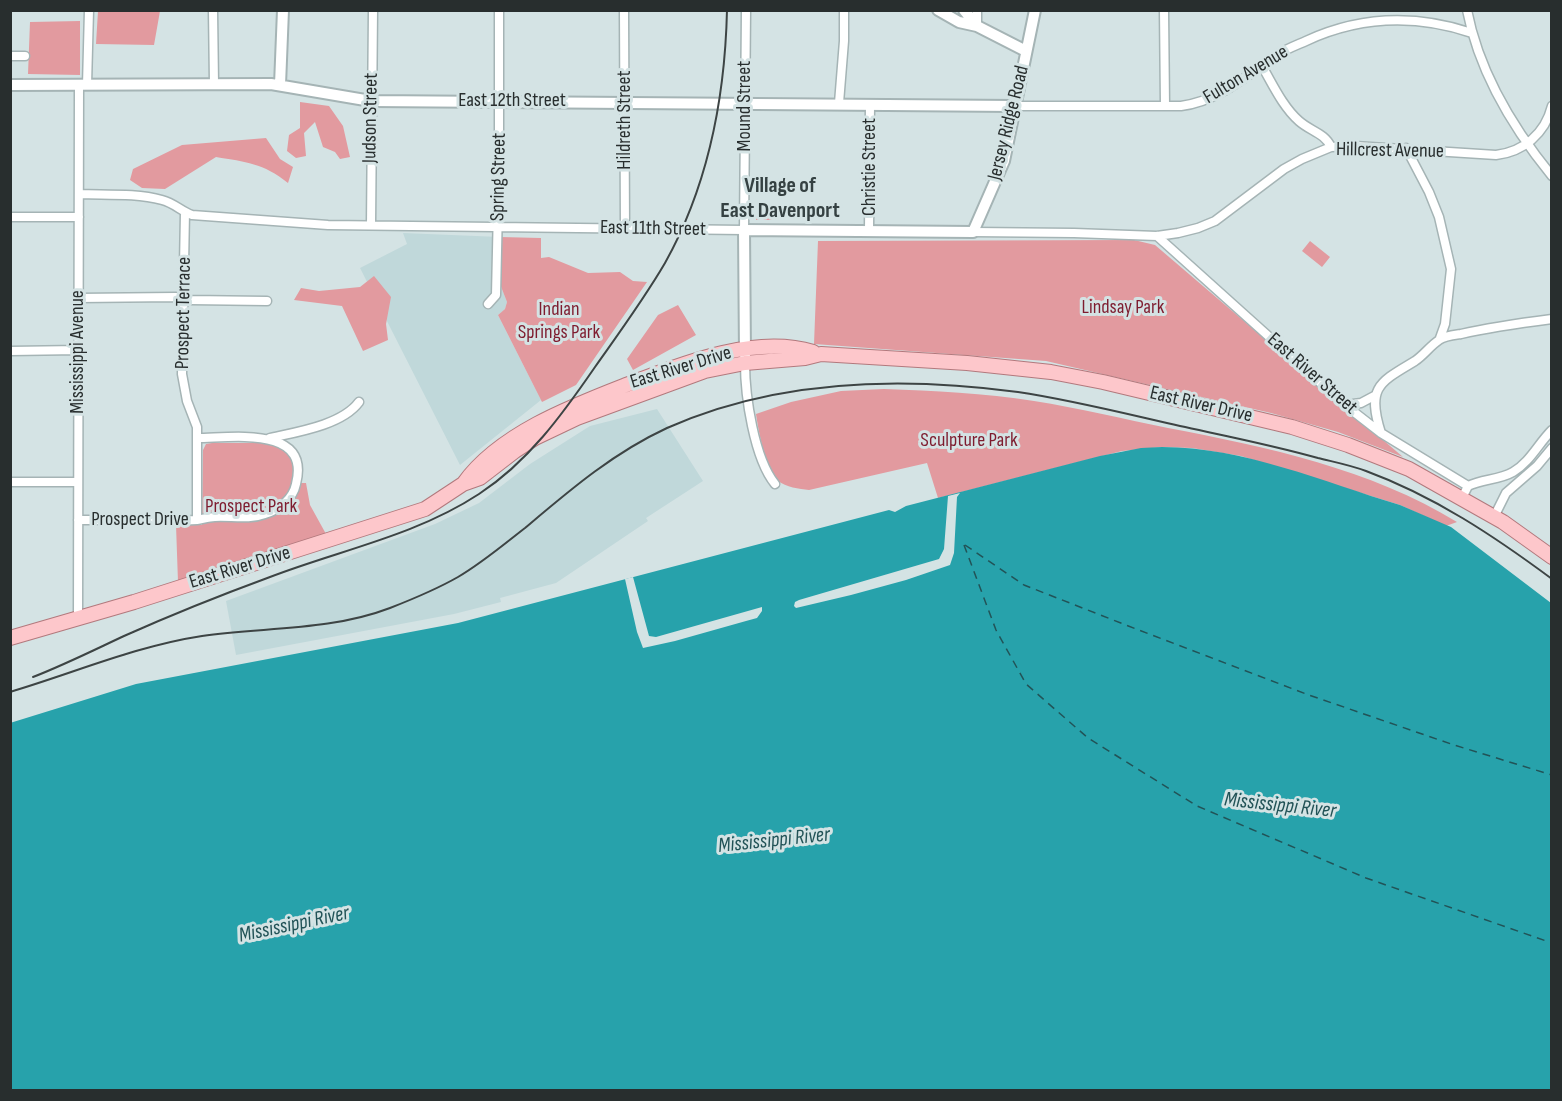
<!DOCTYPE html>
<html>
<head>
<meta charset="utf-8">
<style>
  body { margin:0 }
  #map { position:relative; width:1562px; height:1101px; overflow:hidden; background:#d4e3e4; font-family:"Sofia Sans Condensed",sans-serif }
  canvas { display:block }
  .frame { position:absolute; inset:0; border:12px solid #282e2e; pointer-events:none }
</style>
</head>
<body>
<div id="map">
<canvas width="1562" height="1101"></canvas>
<div class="frame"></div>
</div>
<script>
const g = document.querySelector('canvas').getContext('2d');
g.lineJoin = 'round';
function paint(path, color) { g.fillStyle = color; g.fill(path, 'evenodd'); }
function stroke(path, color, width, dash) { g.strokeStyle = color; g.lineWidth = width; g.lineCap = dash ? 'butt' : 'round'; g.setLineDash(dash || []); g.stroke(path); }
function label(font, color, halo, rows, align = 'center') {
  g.font = font + ' "Sofia Sans Condensed",sans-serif'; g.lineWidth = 6; g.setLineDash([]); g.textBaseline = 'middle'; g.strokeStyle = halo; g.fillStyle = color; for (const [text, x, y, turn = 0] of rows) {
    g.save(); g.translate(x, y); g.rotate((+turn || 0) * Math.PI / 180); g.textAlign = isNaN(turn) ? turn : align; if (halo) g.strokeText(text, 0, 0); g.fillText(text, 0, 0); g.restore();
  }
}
const built = new Path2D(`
  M403,233L500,237V284L507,302L505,309L498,315L541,400L460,465L360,268L407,244Z
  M657,409L703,481L646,518L648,521L556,583L500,598L501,602L454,614L236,655L226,601L435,524L479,503L530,464L590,426Z`);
const green = new Path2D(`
  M98,11H160L154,45L96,44Z
  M80,21V75L28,74L30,22Z
  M300,102L329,106L343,126L350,157L340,159L335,152L323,147L315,122L304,133L306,156L296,158L287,151L289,135L300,128Z
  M266,138L280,159L293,167L288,183C263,163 246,162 216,157L165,189L142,188L130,180L133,169L182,145Z
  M756,204H773V220H756Z
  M500,237L541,238V258L549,257L588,273L620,272L633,281L647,282L576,385L542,402L498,315L505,309L507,302L500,284Z
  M1134,240L1155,245L1403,457L1338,432L1271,413L1046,361L814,344L818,241Z
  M1310,241L1330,257L1322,267L1302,251Z
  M374,276L391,297L386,324L388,340L363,351L342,306L294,300L301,288L319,291L360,287Z
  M678,305L696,335L633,370L627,359L658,315Z
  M884,389C934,391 984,393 1034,401C1079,408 1123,419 1168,428C1267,447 1371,469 1457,522L1446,526L1400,505L1241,456L1192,448L1162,447L1122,451L938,498L927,463L809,490C799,489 786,487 778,481C766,473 758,428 756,414L791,402L841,391Z
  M212,443H265C293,447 294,460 294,483H306L310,505L326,534L178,582L176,525H202L203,450L206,444Z`);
const water = new Path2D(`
  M1162,447C1244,447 1323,482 1400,505L1451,527L1551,603V1090H11L10,723L136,684L458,623L889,510L895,512L906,506L1100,456L1141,448Z`);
const pier = new Path2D(`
  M960,493L957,497L954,553L950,565L906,580L851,595L796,608L794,606L795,602L799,600L939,559L944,549L948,496Z
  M633,577L649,636L656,637L762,607V611L757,618L746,621L675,641L643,648L637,632L625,579Z`);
const ferry = new Path2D(`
  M964,545L996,630L1026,684L1088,738L1197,806L1366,878L1552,943
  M965,545L1024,585L1136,629L1306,694L1454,745L1552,775`);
const minor = new Path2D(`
  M213,10L214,84
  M624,10L625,229
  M1164,10L1165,106
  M1467,10C1479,72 1512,127 1552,176
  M977,26V10
  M10,56H25
  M1262,66C1273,85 1283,107 1299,121C1310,131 1325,133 1331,147
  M87,85L89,10
  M839,103L844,41V10
  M1015,106H1181C1219,101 1246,76 1277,55C1286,49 1297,45 1306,41C1360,16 1415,14 1472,33
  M1406,148L1429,192L1439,217L1451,269L1445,324L1440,338
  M80,194C107,195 136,193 162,200C174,203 181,211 192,215L328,225L744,230L746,10
  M185,212L182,374L187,401L197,427V520
  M10,217H79
  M371,225L373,10
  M869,231L870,104
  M973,232L1074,233L1157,236L1178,233L1198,228L1215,221L1284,169L1302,159L1331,147L1355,146L1496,155C1523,152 1545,134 1552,106
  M1157,236L1345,405L1381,433L1468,486L1462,498
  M78,298L176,297L190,300L267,301
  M488,304L496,295L499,163V10
  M10,351L79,350
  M745,363C745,396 754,458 775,484
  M1345,405L1361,403L1376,395
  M1381,433C1366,387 1380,382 1415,361C1424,355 1430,346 1439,340C1444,336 1454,335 1461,334C1491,327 1521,323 1552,319
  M270,438C297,432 342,425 359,402
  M10,482H78
  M1468,486C1483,479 1499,480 1513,472C1530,462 1538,444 1552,430
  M1494,517L1506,493L1537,466L1552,448
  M78,520C106,520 133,520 160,520C172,520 185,521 197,520C203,519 209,517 215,517C231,516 249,520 265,514C279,510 293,499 296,484C311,425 232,438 197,438
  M78,618L79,85`);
const tertiary = new Path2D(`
  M938,10L959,22L977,26L1026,51
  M964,10L977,26
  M10,85L271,84L371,101L1015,106
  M280,85L283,10
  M745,355L744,230L973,232L1004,161L1035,10`);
const primary = new Path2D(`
  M464,483C499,434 572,406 626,385C681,364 755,334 813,352
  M10,638L134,602L425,509L463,484L480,478L515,451L535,438L577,418L705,371L745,363L805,358L821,354L967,363L1051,372L1103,382L1292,427L1348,445L1409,469L1503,522L1552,557`);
const rail = new Path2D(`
  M33,677C64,665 94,650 124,636C171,615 221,595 270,577C340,550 415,536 479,494C528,462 562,415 595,367C619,333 644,299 665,263C708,186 725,98 727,10
  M10,692C74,673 136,646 202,636C264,627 330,631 390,608C413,599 437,589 458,577C482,563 503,545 525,528C570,490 613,453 667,428C777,379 900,376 1018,392C1072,400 1127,414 1180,426C1226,436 1272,445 1318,458C1334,462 1350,465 1366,471C1434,496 1494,536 1552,579`);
const streetNames = [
  ["Fulton Avenue",1246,75,-31],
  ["East 12th Street",512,101],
  ["Mound Street",745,106,-90],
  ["Judson Street",371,118,-89],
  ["Hildreth Street",625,120,-90],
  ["Jersey Ridge Road",1009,123,-76],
  ["Hillcrest Avenue",1390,151,1],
  ["Christie Street",870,167,-90],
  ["Spring Street",499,177,-89],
  ["East 11th Street",653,229,1],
  ["Prospect Terrace",184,313,-89],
  ["Mississippi Avenue",78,352,-90],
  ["East River Drive",681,368,-17],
  ["East River Street",1312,374,41],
  ["East River Drive",1201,405,13],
  ["Prospect Drive",140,520],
  ["East River Drive",240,568,-17]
];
const parkNames = [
  ["Lindsay Park",1123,308],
  ["Indian",559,310],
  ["Springs Park",559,333],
  ["Sculpture Park",969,441],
  ["Prospect Park",251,507]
];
const waterNames = [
  ["Mississippi River",1280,806,6],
  ["Mississippi River",774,841,-6],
  ["Mississippi River",294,925,-12]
];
const quarterNames = [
  ["Village of",780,186],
  ["East Davenport",780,211]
];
paint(built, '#c0d8da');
paint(green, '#e29a9f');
paint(water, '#27a2ab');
paint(pier, '#d4e3e4');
stroke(ferry, '#225357', 1.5, [8, 6]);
stroke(minor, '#a5b4b5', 11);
stroke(tertiary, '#a5b4b5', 14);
stroke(primary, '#b2797d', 16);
stroke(minor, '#fff', 8);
stroke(tertiary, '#fff', 10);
stroke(primary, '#fdc7cb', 14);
stroke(rail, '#3d4444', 2);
label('20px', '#282e2e', '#d4e3e4', streetNames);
label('20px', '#7e1c2f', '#d4e3e4', parkNames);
label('italic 21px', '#225357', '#d4e3e4', waterNames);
label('bold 22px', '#354142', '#d4e3e4', quarterNames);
</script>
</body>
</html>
